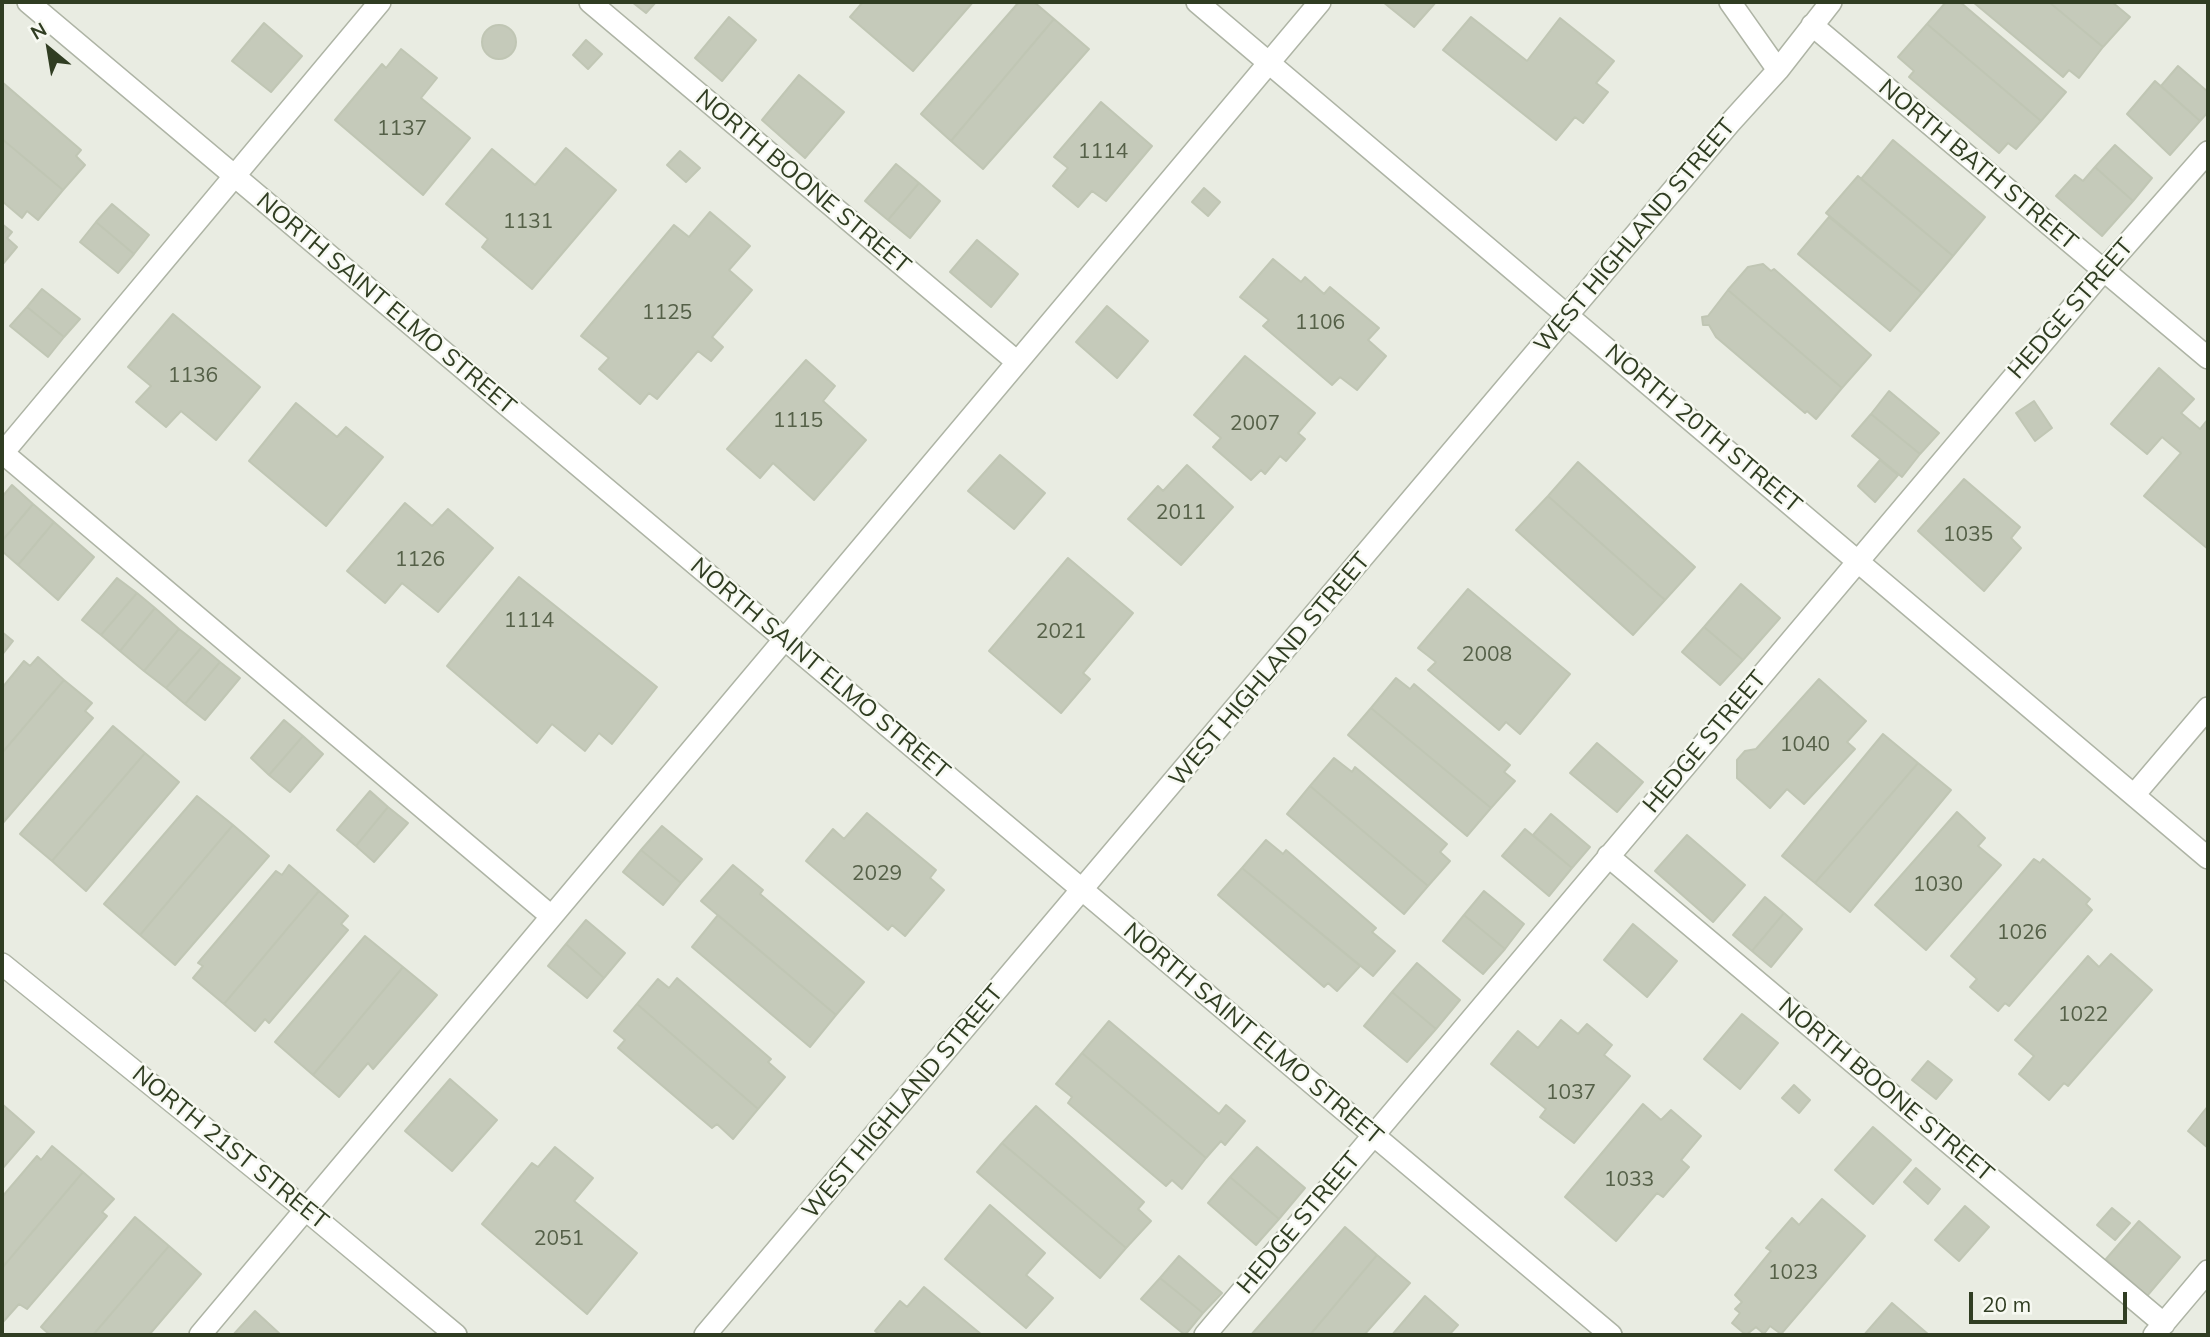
<!DOCTYPE html>
<html>
<head>
<meta charset="utf-8">
<style>
  body { margin:0 }
  #map { position:relative; width:2210px; height:1337px; overflow:hidden; background:#e9ece2; font-family:Mulish,sans-serif }
  canvas { display:block }
  .frame { position:absolute; inset:0; border:4px solid #303d22; pointer-events:none }
  .north { position:absolute; left:14px; top:14px; width:70px; height:70px; -webkit-text-stroke:5px #f7f9f2; paint-order:stroke; rotate:330deg; font-size:19px; font-weight:700; line-height:28px; text-align:center; color:#303d22 }
  .north::after { content:''; display:block; margin:auto; width:24px; height:32px; background:#303d22; clip-path:polygon(50% 0,100% 100%,50% 72%,0 100%) }
  .scale { position:absolute; left:1969px; top:1292px; width:158px; height:32px; box-sizing:border-box; border:4px solid #303d22; border-top:0; padding-left:9px; font-size:21px; line-height:24px; white-space:nowrap; color:#303d22; -webkit-text-stroke:5px #f7f9f2; paint-order:stroke }
</style>
</head>
<body>
<div id="map">
<canvas width="2210" height="1337"></canvas>
<div class="frame"></div>
<div class="north">N</div>
<div class="scale">20 m</div>
</div>
<script>
const g = document.querySelector('canvas').getContext('2d');
g.lineJoin = 'round';
function paint(path, color) { g.fillStyle = color; g.fill(path, 'evenodd'); }
function stroke(path, color, width, dash) { g.strokeStyle = color; g.lineWidth = width; g.lineCap = dash ? 'butt' : 'round'; g.setLineDash(dash || []); g.stroke(path); }
function label(font, color, halo, rows, align = 'center') {
  g.font = font + ' Mulish,sans-serif'; g.lineWidth = 5; g.setLineDash([]); g.textBaseline = 'middle'; g.strokeStyle = halo; g.fillStyle = color; for (const [text, x, y, turn = 0] of rows) {
    g.save(); g.translate(x, y); g.rotate((+turn || 0) * Math.PI / 180); g.textAlign = isNaN(turn) ? turn : align; if (halo) g.strokeText(text, 0, 0); g.fillText(text, 0, 0); g.restore();
  }
}
const building = new Path2D(`
  M632,2H656L646,13Z
  M863,2H973L913,71L850,17Z
  M1019,2H1034L1054,19L951,141L921,114Z
  M1383,2H1436L1414,27Z
  M1946,2H1960L2066,92L2041,121L1927,24Z
  M1973,2H2049L2103,47L2079,78L2069,70L2063,77Z
  M2049,2H2112L2130,17L2103,47Z
  M729,17L756,40L722,81L695,58Z
  M1471,17L1527,61L1560,18L1614,61L1596,83L1608,92L1583,123L1575,117L1556,140L1443,50Z
  M1054,19L1089,49L983,169L951,141Z
  M264,23L302,56L271,92L232,61Z
  M1927,24L2041,121L2016,149L2008,143L1999,153L1909,77L1914,71L1898,57Z
  M482 42a17 17 0 1 1 34 0a17 17 0 1 1-34 0Z
  M586,40L602,54L588,69L573,55Z
  M401,49L437,78L421,98L470,138L423,195L335,120L382,64L386,68Z
  M2178,66L2208,92V112L2200,121L2161,86Z
  M799,75L844,112L805,158L762,120Z
  M2155,81L2200,121L2170,155L2127,114Z
  M2,82L81,150L76,156L85,165L63,190L2,139Z
  M1101,102L1152,146L1106,201L1092,191L1078,207L1053,186L1068,168L1054,157Z
  M2,139L63,190L38,220L27,211L22,218L2,201Z
  M1893,140L1985,217L1953,256L1861,179Z
  M2115,145L2152,178L2133,201L2095,167Z
  M566,148L616,190L532,289L482,247L488,239L446,204L492,149L535,185Z
  M680,151L700,168L686,182L667,165Z
  M896,164L919,183L888,220L865,201Z
  M2095,167L2133,201L2102,236L2056,196L2075,175L2083,181Z
  M1858,176L1953,256L1922,293L1826,213Z
  M919,183L940,201L910,238L888,220Z
  M1204,188L1220,202L1208,216L1192,202Z
  M112,204L149,235L134,254L96,222Z
  M710,212L750,246L729,270L752,290L712,337L723,347L711,361L698,351L657,399L649,393L640,404L599,369L609,358L581,336L674,225L689,237Z
  M1829,217L1922,293L1890,331L1798,254Z
  M96,222L134,254L118,273L80,242Z
  M2,224L12,232L7,238L17,247L2,265Z
  M977,240L1018,274L991,307L950,272Z
  M1273,259L1301,282L1305,277L1324,294L1330,287L1379,328L1368,340L1386,356L1357,390L1340,377L1332,385L1263,326L1269,320L1240,297Z
  M1763,264L1771,271L1774,269L1871,355L1842,388L1728,290L1748,267Z
  M42,289L80,319L64,337L27,307Z
  M1728,290L1842,388L1816,419L1807,411L1805,413L1716,337L1709,325H1703L1702,317L1708,316Z
  M1107,306L1148,341L1117,378L1076,342Z
  M27,307L64,337L48,357L10,326Z
  M173,314L260,387L216,440L181,411L166,427L136,402L151,386L128,367Z
  M1245,356L1315,413L1298,433L1305,439L1286,461L1280,456L1265,474L1261,470L1251,480L1213,447L1221,438L1194,415Z
  M806,360L835,386L823,401L866,440L814,500L773,463L760,478L727,449Z
  M2159,368L2194,399L2181,413L2200,429L2208,419V549L2144,496L2181,453L2162,437L2147,454L2111,424Z
  M1889,391L1939,433L1920,454L1871,414Z
  M2034,401L2052,428L2035,441L2016,413Z
  M296,403L337,437L346,427L383,457L326,526L249,461Z
  M1871,414L1920,454L1902,477L1852,436Z
  M1000,455L1045,493L1014,529L968,491Z
  M1880,460L1898,475L1875,502L1858,486Z
  M1578,462L1695,567L1665,600L1548,496Z
  M1187,465L1233,507L1181,565L1128,519L1158,486L1163,491Z
  M1964,479L2020,527L2011,538L2021,548L1984,591L1918,531Z
  M12,485L33,504L2,541V497Z
  M1548,496L1665,600L1633,635L1516,530Z
  M405,503L432,526L448,509L493,548L438,612L402,583L385,603L347,571Z
  M33,504L54,522L18,565L2,551V541Z
  M54,522L94,557L58,600L18,565Z
  M1068,558L1133,613L1083,673L1090,679L1061,713L989,651Z
  M519,577L657,687L612,744L599,733L585,751L552,724L537,743L447,666Z
  M117,578L137,593L101,635L82,620Z
  M1741,584L1780,618L1743,660L1704,627Z
  M1468,589L1570,674L1520,734L1506,722L1499,730L1428,670L1436,662L1418,648Z
  M137,593L155,608L120,651L101,635Z
  M155,608L179,629L144,671L120,651Z
  M1704,627L1743,660L1720,685L1682,652Z
  M179,629L202,647L166,688L144,671Z
  M2,632L13,641L2,655Z
  M202,647L220,662L185,704L166,688Z
  M38,657L64,680L2,753V688L24,661L30,666Z
  M220,662L240,678L205,720L185,704Z
  M1396,678L1410,689L1414,684L1510,765L1504,772L1515,781L1491,808L1371,708Z
  M1819,679L1866,721L1847,742L1855,749L1804,804L1787,789L1770,808L1737,778V760L1745,751L1756,749Z
  M64,680L92,703L85,711L93,718L2,824V753Z
  M1371,708L1491,808L1467,836L1348,735Z
  M284,720L303,736L269,775L251,758Z
  M113,726L145,753L52,861L20,834Z
  M1883,734L1918,763L1815,883L1782,856Z
  M303,736L323,754L290,792L269,775Z
  M1597,743L1643,782L1617,812L1570,773Z
  M145,753L179,782L86,891L52,861Z
  M1334,758L1352,772L1355,767L1447,844L1440,852L1450,861L1428,886L1310,786Z
  M1918,763L1951,790L1850,912L1815,883Z
  M1310,786L1428,886L1404,914L1287,814Z
  M370,791L388,807L356,846L337,830Z
  M197,796L233,825L140,935L104,904Z
  M388,807L408,823L374,862L356,846Z
  M1957,812L1985,838L1978,846L2001,865L1926,950L1875,905Z
  M867,813L936,870L930,878L944,890L905,936L892,925L888,930L806,861L833,829L844,839Z
  M1551,814L1590,847L1572,868L1533,835Z
  M233,825L269,856L175,965L140,935Z
  M662,826L702,859L681,883L641,850Z
  M1525,829L1572,868L1549,896L1502,856Z
  M1687,835L1745,885L1713,922L1655,871Z
  M1266,840L1283,854L1286,850L1376,928L1372,932L1395,951L1373,976L1242,868Z
  M641,850L681,883L663,905L623,872Z
  M2034,859L2040,863L2043,859L2090,899L2086,904L2092,910L2009,1006L2005,1003L1998,1011L1970,987L1977,979L1951,956Z
  M289,865L319,891L224,1004L193,978L203,966L198,963L276,871L282,875Z
  M733,865L763,890L760,894L864,982L836,1015L701,901Z
  M1242,868L1360,966L1337,991L1328,983L1324,987L1218,895Z
  M319,891L348,916L341,924L348,930L269,1023L265,1019L255,1031L224,1004Z
  M1484,891L1524,924L1505,949L1464,915Z
  M1765,897L1784,913L1752,951L1733,935Z
  M1784,913L1802,929L1771,967L1752,951Z
  M718,915L836,1015L810,1047L692,947Z
  M1464,915L1505,949L1483,974L1443,941Z
  M586,920L625,953L604,978L566,944Z
  M1633,924L1677,961L1647,997L1604,960Z
  M365,936L403,967L313,1075L275,1042Z
  M566,944L604,978L587,998L548,966Z
  M2111,954L2152,990L2068,1086L2064,1083L2049,1100L2019,1074L2034,1056L2015,1040L2088,956L2099,967Z
  M1417,963L1460,1000L1436,1029L1392,992Z
  M403,967L437,995L373,1069L368,1063L339,1097L313,1075Z
  M677,978L771,1059L768,1062L785,1077L758,1109L637,1004L658,979L669,988Z
  M1392,992L1436,1029L1407,1062L1364,1026Z
  M637,1004L758,1109L733,1139L717,1124L712,1128L618,1048L625,1040L614,1031Z
  M1742,1014L1778,1043L1740,1089L1704,1059Z
  M1561,1020L1578,1034L1587,1024L1612,1045L1604,1055L1630,1076L1574,1143L1540,1117L1546,1109L1491,1064L1518,1031L1538,1048Z
  M1109,1021L1219,1114L1226,1105L1245,1121L1225,1145L1221,1141L1206,1158L1082,1053Z
  M1082,1053L1206,1158L1182,1189L1172,1180L1166,1186L1068,1103L1072,1097L1056,1084Z
  M1928,1061L1952,1080L1936,1099L1912,1080Z
  M450,1079L497,1120L452,1171L405,1131Z
  M1794,1085L1810,1100L1799,1113L1782,1098Z
  M2,1104L34,1132L2,1169Z
  M1643,1104L1661,1120L1671,1110L1701,1136L1681,1160L1689,1167L1663,1197L1657,1193L1616,1241L1565,1197Z
  M1036,1106L1144,1202L1138,1209L1151,1221L1126,1248L1002,1143Z
  M2208,1106V1148L2188,1131Z
  M1873,1127L1911,1160L1873,1204L1835,1170Z
  M1002,1143L1126,1248L1100,1278L977,1172Z
  M52,1146L83,1172L2,1268V1197L37,1156L41,1160Z
  M555,1147L593,1178L574,1201L637,1253L587,1314L482,1224L532,1163L538,1167Z
  M1257,1147L1305,1188L1279,1219L1230,1177Z
  M1916,1168L1940,1189L1928,1204L1904,1182Z
  M83,1172L114,1199L102,1212L107,1216L27,1309L19,1304L3,1322L2,1268Z
  M1230,1177L1279,1219L1256,1245L1208,1203Z
  M1822,1199L1865,1236L1781,1334L1770,1326L1764,1334L1756,1327L1746,1335L1732,1323L1740,1313L1735,1309L1742,1302L1735,1295L1771,1251L1766,1248L1792,1218L1799,1225Z
  M990,1205L1045,1253L1026,1275L1053,1298L1026,1328L945,1259Z
  M1965,1206L1989,1227L1959,1261L1935,1240Z
  M2112,1208L2130,1223L2115,1240L2097,1225Z
  M135,1217L169,1246L93,1335H50L41,1327Z
  M2139,1221L2180,1257L2147,1296L2106,1259Z
  M1345,1227L1377,1255L1310,1335H1251Z
  M169,1246L201,1274L149,1335H93Z
  M1377,1255L1410,1283L1364,1335H1310Z
  M1179,1256L1222,1293L1203,1313L1160,1278Z
  M1160,1278L1203,1313L1185,1335L1141,1299Z
  M924,1287L982,1335H880L875,1331L900,1301L907,1307Z
  M1425,1296L1458,1325L1449,1335H1392Z
  M1892,1303L1929,1335H1864Z
  M255,1311L281,1335H233Z`);
const minor = new Path2D(`
  M28,2L1611,1335
  M590,2L1016,361
  M1197,2L2208,858
  M1730,2L1778,70
  M1812,25L2208,358
  M3,453L551,916
  M2,454L380,2
  M2134,795L2208,708
  M1608,856L2164,1324
  M2,964L306,1210L456,1335
  M200,1335L1320,2
  M705,1335L1729,124L1778,70L1831,2
  M1205,1335L2104,270L2208,152
  M2154,1335L2208,1271`);
const numberNames = [
  ["1137",402,129],
  ["1114",1103,152],
  ["1131",528,222],
  ["1125",667,313],
  ["1106",1320,323],
  ["1136",193,376],
  ["1115",798,421],
  ["2007",1255,424],
  ["2011",1181,513],
  ["1035",1968,535],
  ["1126",420,560],
  ["1114",529,621],
  ["2021",1061,632],
  ["2008",1487,655],
  ["1040",1805,745],
  ["2029",877,874],
  ["1030",1938,885],
  ["1026",2022,933],
  ["1022",2083,1015],
  ["1037",1571,1093],
  ["1033",1629,1180],
  ["2051",559,1239],
  ["1023",1793,1273]
];
const streetNames = [
  ["NORTH BATH STREET",1978,165,40],
  ["NORTH BOONE STREET",803,182,40],
  ["WEST HIGHLAND STREET",1635,236,-50],
  ["NORTH SAINT ELMO STREET",386,304,40],
  ["HEDGE STREET",2071,309,-49],
  ["NORTH 20TH STREET",1703,429,40],
  ["NORTH SAINT ELMO STREET",820,669,40],
  ["WEST HIGHLAND STREET",1270,670,-50],
  ["HEDGE STREET",1705,742,-50],
  ["NORTH SAINT ELMO STREET",1253,1034,40],
  ["NORTH BOONE STREET",1886,1090,40],
  ["WEST HIGHLAND STREET",903,1102,-50],
  ["NORTH 21ST STREET",230,1148,39],
  ["HEDGE STREET",1299,1223,-50]
];
paint(building, '#c5caba');
stroke(building, '#c0c6b4', 2);
stroke(minor, '#aeb4a5', 24);
stroke(minor, '#fff', 21);
label('21px', '#556048', null, numberNames);
label('24px', '#303d22', '#f7f9f2', streetNames);
</script>
</body>
</html>
